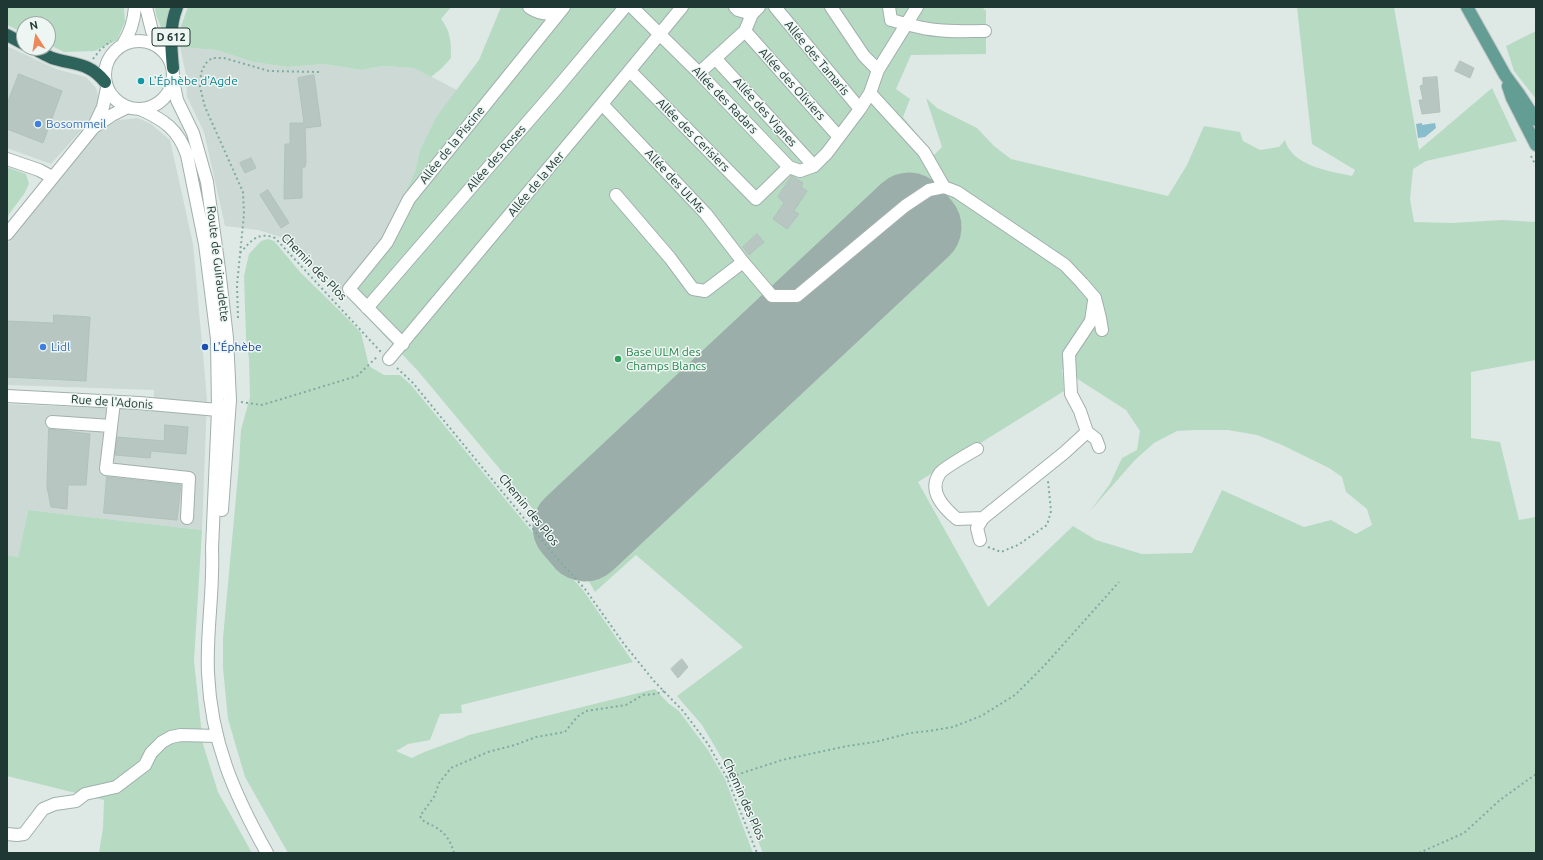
<!DOCTYPE html>
<html>
<head>
<meta charset="utf-8">
<style>
  body { margin:0 }
  #map { position:relative; width:1543px; height:860px; overflow:hidden; background:#dee9e5; font-family:Ubuntu,sans-serif }
  canvas { display:block }
  .frame { position:absolute; inset:0; border:8px solid #203833; pointer-events:none }
  .north { position:absolute; left:16px; top:16px; width:40px; height:40px; box-sizing:border-box; background:#eef6f3; border:1px solid #9caaa6; border-radius:50%; rotate:348deg; font-size:11px; font-weight:700; line-height:16px; text-align:center; color:#203833 }
  .north::after { content:''; display:block; margin:auto; width:14px; height:18px; background:#ec8859; clip-path:polygon(50% 0,100% 100%,50% 72%,0 100%) }
</style>
</head>
<body>
<div id="map">
<canvas width="1543" height="860"></canvas>
<div class="frame"></div>
<div class="north">N</div>
</div>
<script>
const g = document.querySelector('canvas').getContext('2d');
g.lineJoin = 'round';
function paint(path, color) { g.fillStyle = color; g.fill(path, 'evenodd'); }
function stroke(path, color, width, dash) { g.strokeStyle = color; g.lineWidth = width; g.lineCap = dash ? 'butt' : 'round'; g.setLineDash(dash || []); g.stroke(path); }
function label(font, color, halo, rows, align = 'center') {
  g.font = font + ' Ubuntu,sans-serif'; g.lineWidth = 3; g.setLineDash([]); g.textBaseline = 'middle'; g.strokeStyle = halo; g.fillStyle = color; for (const [text, x, y, turn = 0] of rows) {
    g.save(); g.translate(x, y); g.rotate((+turn || 0) * Math.PI / 180); g.textAlign = isNaN(turn) ? turn : align; if (halo) g.strokeText(text, 0, 0); g.fillText(text, 0, 0); g.restore();
  }
}
const built = new Path2D(`
  M7,46L56,69L86,77L96,88L99,99L95,115L51,164L7,148Z
  M180,47L216,50L253,62L288,67L324,64L361,70L383,66L414,68L457,90L436,117L420,150L415,171L382,245L343,292L306,260L284,238L258,230L225,226L204,132L187,97L186,75Z
  M138,118L151,124L170,140L193,244L207,399L202,530L28,510L18,557L7,555V404L154,410V390L7,385V244L68,166L102,128L119,120Z`);
const green = new Path2D(`
  M7,7H124L125,22L117,40L95,51L64,52L48,44V24H24V33L7,25Z
  M155,7H174L165,37L156,15Z
  M188,7H451L441,19C451,32 451,42 451,58L442,68L431,77L414,68L383,66L361,70L324,64L288,67L253,62L216,50L180,47L181,26Z
  M501,7H982L986,11V54L911,55L896,89L910,99L903,117L934,155L942,147L926,98L937,108L977,128L994,146L1011,159L1168,196L1187,165L1204,126L1240,132L1243,141L1260,150L1279,147L1285,140C1292,166 1329,171 1352,176L1355,170L1312,144L1297,7H1394L1419,150L1492,88L1517,141L1426,161L1413,169L1410,199L1414,222L1452,223L1502,220L1536,222V360L1471,372V438L1500,442L1519,520L1536,517V853H763L730,772L702,725L677,696L743,647L636,555L595,592L579,564L418,371L343,292L382,245L415,171L420,150L436,117L479,60ZM1062,369L1126,410L1140,431L1137,450L1122,458L1110,484L1090,511L1135,460L1154,443L1177,431L1193,430H1228L1257,435L1282,445L1329,468L1342,477L1346,492L1367,509L1372,525L1356,534L1331,520L1304,527L1222,490L1192,553L1142,554L1096,540L1073,526L988,607L918,482L1064,391Z
  M1536,31V99L1514,71L1506,46Z
  M7,167L26,174L29,184L24,194L7,217Z
  M268,239L274,241L301,273L348,319L361,333L369,366L384,375H400L411,385L547,550L583,590L633,662L461,705L462,713L440,714L430,740L408,744L396,751L412,758C430,748 450,744 469,735L655,689L668,703L679,711L708,750L725,779L753,853H288L245,777L228,719L223,668V638L239,464L241,430L250,397L249,359L246,337L244,276L249,254L261,241Z
  M28,510L202,530L194,661L203,744L218,792L252,853H99L103,828L104,800L7,776V555L18,557Z`);
const water = new Path2D(`
  M1422,123V125L1435,123L1436,128L1425,137L1418,138L1416,124Z`);
const runway = new Path2D(`
  M909,213L921,227L585,541L573,527Z`);
const building = new Path2D(`
  M1460,61L1474,68L1470,78L1455,71Z
  M19,74L62,91L43,143L7,129V104Z
  M314,75L321,126L305,128L306,162L305,167L302,168V198L284,199L285,144H290V123H304L298,78Z
  M1437,77L1440,112L1422,114L1419,100H1423L1420,86L1423,85V78Z
  M251,158L256,168L245,173L240,163Z
  M792,176L803,183L801,187L807,191L794,211L799,214L787,229L773,219L784,203L778,197Z
  M268,190L289,223L281,228L260,195Z
  M757,234L764,242L749,255L743,247Z
  M54,315L90,317L86,381L7,377V321L53,323Z
  M165,425L188,427L186,454L151,451L150,458L115,455L117,437L164,441Z
  M49,429L90,434L86,485H68L67,509L51,507L47,487Z
  M107,477L181,485L177,520L104,513Z
  M682,659L688,667L678,678L671,669Z`);
const path = new Path2D(`
  M93,59L100,50L111,41
  M1531,156L1536,166
  M240,253C251,241 258,231 275,238L381,352
  M238,318L237,285L244,214L243,192L205,107L200,87L201,73L205,64L212,58H224L269,71L320,72
  M397,368L413,383L555,556L585,589L624,644L654,681L683,711L708,744L727,778L757,853
  M241,402L262,405L357,376L378,356
  M988,547L1001,552L1018,545L1047,525L1051,511L1048,481
  M727,778L782,760L847,746L875,742L910,733L929,731L953,727L981,716L1015,695L1044,666L1119,582
  M454,853C451,842 446,833 435,827C429,823 423,823 420,816L434,797L439,783L451,768L488,752L515,745L536,737L565,732L577,717L586,711L626,705L643,695L656,694L664,691
  M1419,853L1464,833L1500,800L1536,774`);
const minor = new Path2D(`
  M146,7L152,31L161,48
  M529,7C538,14 547,14 559,13
  M632,7L699,73L789,167
  M735,7L738,10L752,14L759,7
  M775,7L860,109
  M831,7L864,56L878,70
  M889,7L891,20C906,24 922,29 937,30C953,32 969,31 985,31
  M745,31L839,137
  M105 75a34 34 0 1 1 68 0a34 34 0 1 1-68 0Z
  M123,44C131,32 134,21 135,7
  M715,58L814,166
  M630,71L756,199L789,167L800,171L814,166L827,153L860,109L870,93L878,70L917,7
  M699,73L745,31L752,14
  M173,81L177,100L193,133L207,182L219,269L227,338L230,400L222,510
  M870,93L924,152L944,187L957,192L1065,265L1082,283L1095,298L1100,318L1102,330
  M602,104L706,214L743,262L772,296H797L905,206L929,190L944,187
  M140,109C164,120 178,129 187,155L205,244L217,339L218,410L212,549C214,591 206,632 208,673C211,742 234,794 267,853
  M94,127L112,115L128,107
  M7,159L39,170L52,177
  M616,195L670,258L693,289L705,291L743,262
  M7,234L93,128L103,107L107,88
  M367,308L557,88L625,7
  M403,344L349,289L387,242L409,199L564,7
  M389,359L602,104L682,7
  M7,396L139,403L218,410L223,415
  M114,402L106,469L189,478L187,518
  M52,422L111,426
  M1087,432L1080,411L1071,394L1069,354L1091,321L1094,301
  M977,449C970,453 944,468 940,473C927,491 944,508 957,519L983,518L977,528L980,540
  M983,518L1064,453L1087,432L1096,439L1099,447
  M7,834L17,835L24,834L43,809L55,804L76,801L85,794L116,787L145,765L151,753L162,742L171,737L181,735L217,736`);
const major = new Path2D(`
  M1467,7L1505,75L1519,94L1536,120
  M1508,86L1512,98L1536,145`);
const highway = new Path2D(`
  M7,35L24,44
  M32,48C39,51 45,55 52,58C74,65 89,62 105,82
  M173,68C171,47 169,27 177,7`);
const markers = [
  [141,81,4,"#0f9aa8"],
  [38,124,4,"#3f7fe0"],
  [43,347,4,"#3f7fe0"],
  [205,347,4,"#1a4fb4"],
  [618,359,4,"#2e9e5b"]
];
const shields = [
  [171,37,38]
];
const shieldNames = [
  ["D 612",171,37]
];
const streetNames = [
  ["Allée des Tamaris",817,58,50],
  ["Allée des Oliviers",792,84,48],
  ["Allée des Radars",725,100,46],
  ["Allée des Vignes",765,112,48],
  ["Allée des Cerisiers",693,135,45],
  ["Allée de la Piscine",452,145,-51],
  ["Allée des Roses",496,158,-49],
  ["Allée des ULMs",675,181,47],
  ["Allée de la Mer",536,184,-50],
  ["Route de Guiraudette",218,264,83],
  ["Chemin des Plos",314,267,46],
  ["Rue de l'Adonis",112,402,4],
  ["Chemin des Plos",529,510,51],
  ["Chemin des Plos",744,799,66]
];
const cultureNames = [
  ["L'Éphèbe d'Agde",149,81]
];
const shopNames = [
  ["Bosommeil",46,124],
  ["Lidl",51,347]
];
const transitNames = [
  ["L'Éphèbe",213,347]
];
const leisureNames = [
  ["Base ULM des",626,352],
  ["Champs Blancs",626,366]
];
paint(built, '#ccd9d4');
paint(green, '#b7dac3');
paint(water, '#87bdcd');
stroke(runway, '#9caeaa', 81);
paint(building, '#b7c6c1');
stroke(building, '#b1c2bc', 1);
stroke(minor, '#a1b0ac', 14);
stroke(major, '#bcc3c2', 14);
stroke(highway, '#bcc3c2', 14);
stroke(path, '#80aba1', 2, [2, 3]);
stroke(minor, '#fff', 12);
stroke(major, '#649d93', 12);
stroke(highway, '#2e635c', 12);
for (const [x, y, r, color] of markers) { const dot = new Path2D(); dot.arc(x, y, r, 0, 2 * Math.PI); g.fillStyle = color; g.fill(dot); stroke(dot, '#eef6f3', 1.5); }
for (const [x, y, w] of shields) { const box = new Path2D(); box.roundRect(x - w / 2, y - 9, w, 18, 3); g.fillStyle = '#eef6f3'; g.fill(box); stroke(box, '#203833', 1); }
label('bold 11px', '#203833', null, shieldNames);
label('12px', '#203833', '#eef6f3', streetNames);
label('12px', '#0d838f', '#eef6f3', cultureNames, 'left');
label('12px', '#366cbe', '#eef6f3', shopNames, 'left');
label('12px', '#164399', '#eef6f3', transitNames, 'left');
label('12px', '#27864d', '#eef6f3', leisureNames, 'left');
</script>
</body>
</html>
